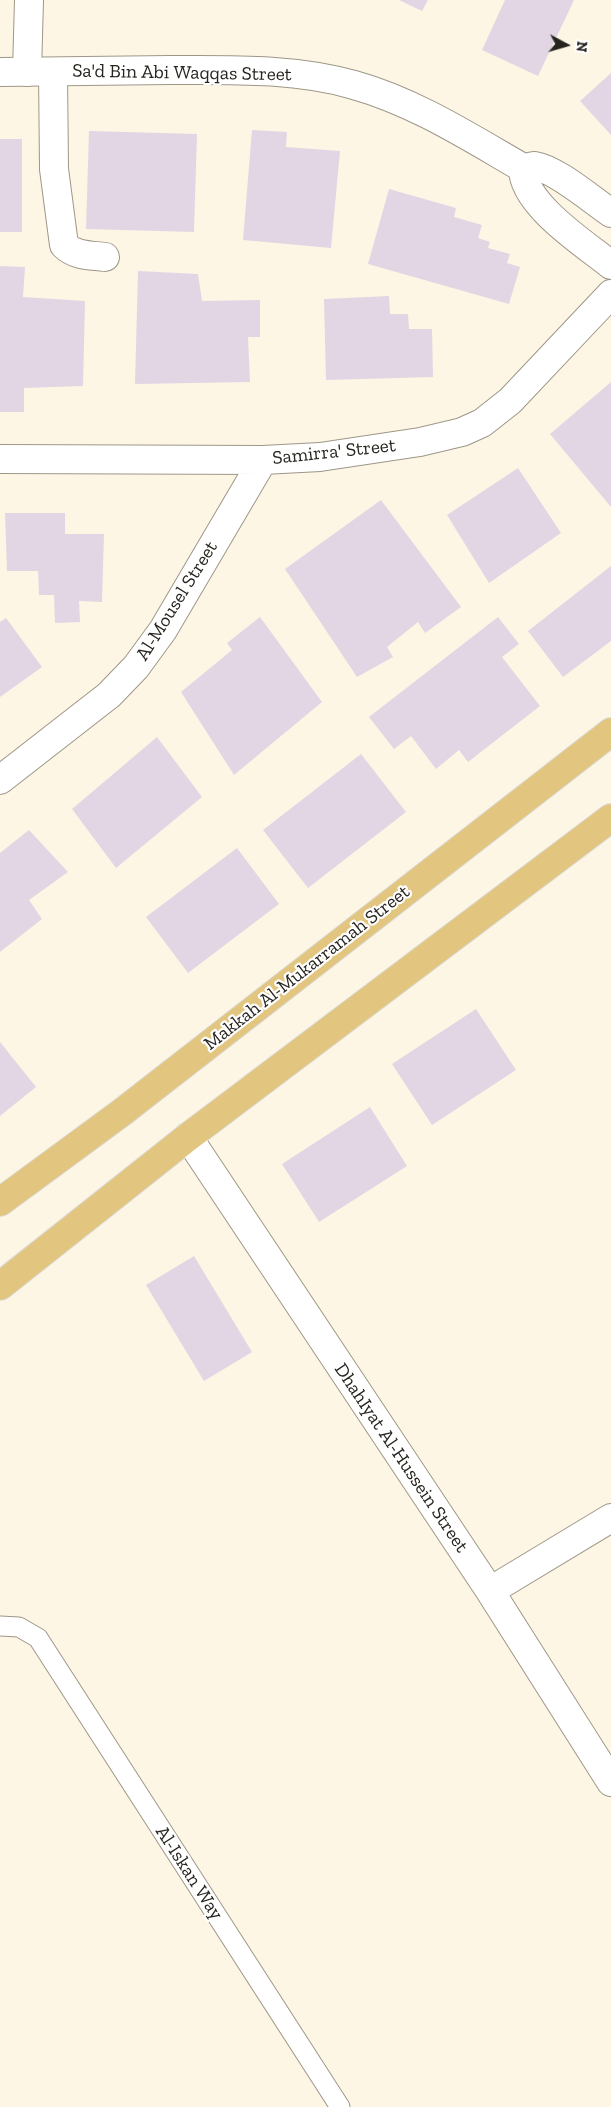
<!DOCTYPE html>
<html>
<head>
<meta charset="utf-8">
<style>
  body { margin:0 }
  #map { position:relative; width:611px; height:2107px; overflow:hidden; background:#fdf6e5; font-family:"Zilla Slab",serif }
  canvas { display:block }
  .north { position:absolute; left:541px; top:20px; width:50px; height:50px; -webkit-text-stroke:4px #fff; paint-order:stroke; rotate:96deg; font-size:14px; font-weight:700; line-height:20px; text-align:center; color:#26241e }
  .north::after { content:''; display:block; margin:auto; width:18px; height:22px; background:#26241e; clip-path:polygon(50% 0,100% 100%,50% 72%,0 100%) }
</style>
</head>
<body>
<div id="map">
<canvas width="611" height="2107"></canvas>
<div class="north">N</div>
</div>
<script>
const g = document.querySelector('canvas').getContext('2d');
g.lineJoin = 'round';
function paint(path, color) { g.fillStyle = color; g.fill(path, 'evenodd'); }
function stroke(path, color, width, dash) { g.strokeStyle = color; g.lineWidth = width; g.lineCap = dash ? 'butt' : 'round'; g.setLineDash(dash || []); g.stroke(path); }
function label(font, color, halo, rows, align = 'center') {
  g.font = font + ' "Zilla Slab",serif'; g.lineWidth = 4.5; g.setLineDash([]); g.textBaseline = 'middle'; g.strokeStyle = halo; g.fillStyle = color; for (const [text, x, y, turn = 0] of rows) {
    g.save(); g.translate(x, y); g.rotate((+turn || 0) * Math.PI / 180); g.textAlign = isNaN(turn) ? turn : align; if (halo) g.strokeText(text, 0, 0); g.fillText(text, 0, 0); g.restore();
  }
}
const building = new Path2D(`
  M399,0H428L422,11Z
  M505,0H574L538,76L482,50Z
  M611,73V135L580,101Z
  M252,130L287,132L286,147L340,151L331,248L243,240Z
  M89,131L197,134L194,232L86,229Z
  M0,139H22V232H0Z
  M389,189L456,208L454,217L482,225L478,238L490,242L488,248L510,254L507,263L520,267L509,304L368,264Z
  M0,266L25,267L23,297L85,301L83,386L24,388V412H0Z
  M138,271L198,274L202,301L260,300V337H248L250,382L135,384Z
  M389,296L390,314H408L409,329H432L433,377L326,380L324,299Z
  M611,382V507L550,434Z
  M518,468L561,533L489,583L447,515Z
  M381,500L461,607L425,633L418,622L387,647L393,657L357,677L285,569Z
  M5,513H65V534H104L102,602L79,601L80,622L55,623L54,595H39L38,571H7Z
  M611,566V641L563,677L528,631Z
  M260,617L322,702L234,775L181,692L232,650L227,643Z
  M498,617L519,644L502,657L540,706L468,762L459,750L436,769L411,736L394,749L369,717Z
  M6,618L42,667L0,697V622Z
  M157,737L202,797L116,868L72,809Z
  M361,754L406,812L308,888L263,830Z
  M29,830L68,872L29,900L42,919L0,952V853Z
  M237,848L279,904L188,973L146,917Z
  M476,1009L516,1070L432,1125L392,1064Z
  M0,1042L36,1087L0,1116Z
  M370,1107L407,1166L319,1222L282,1164Z
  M194,1256L252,1352L204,1381L146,1285Z`);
const service = new Path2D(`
  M0,1626L19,1627L38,1638L340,2107`);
const minor = new Path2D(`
  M27,72L29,0
  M53,72L54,169L64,245C75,256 90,255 105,257
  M0,459L263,460L320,457L420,442L462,432L482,423L510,401L611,294
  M0,780L109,695L136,667L163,630L263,460
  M188,1137L490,1591L611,1782
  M490,1591L611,1518`);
const tertiary = new Path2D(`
  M0,72C57,71 113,71 170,70C231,70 295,68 354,85C415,102 469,137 523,168C527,168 532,166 535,166C556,169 593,201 611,213
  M523,168C522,204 585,244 611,265`);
const primary = new Path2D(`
  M0,1202L121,1113L611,732
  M0,1286L188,1137L611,818`);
const streetNames = [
  ["Sa'd Bin Abi Waqqas Street",182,73,1],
  ["Samirra' Street",334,452,-6],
  ["Al-Mousel Street",177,601,-58],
  ["Makkah Al-Mukarramah Street",307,968,-38],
  ["DhahIyat Al-Hussein Street",401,1458,56],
  ["Al-Iskan Way",189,1873,57]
];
paint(building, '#e2d6e4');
stroke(service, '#9e9788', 21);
stroke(minor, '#9e9788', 30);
stroke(tertiary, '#9e9788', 30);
stroke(primary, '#dcdcdb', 30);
stroke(service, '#fff', 19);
stroke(minor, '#fff', 28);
stroke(tertiary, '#fff', 28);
stroke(primary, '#e2c67f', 28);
label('19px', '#26241e', '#fff', streetNames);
</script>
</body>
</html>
